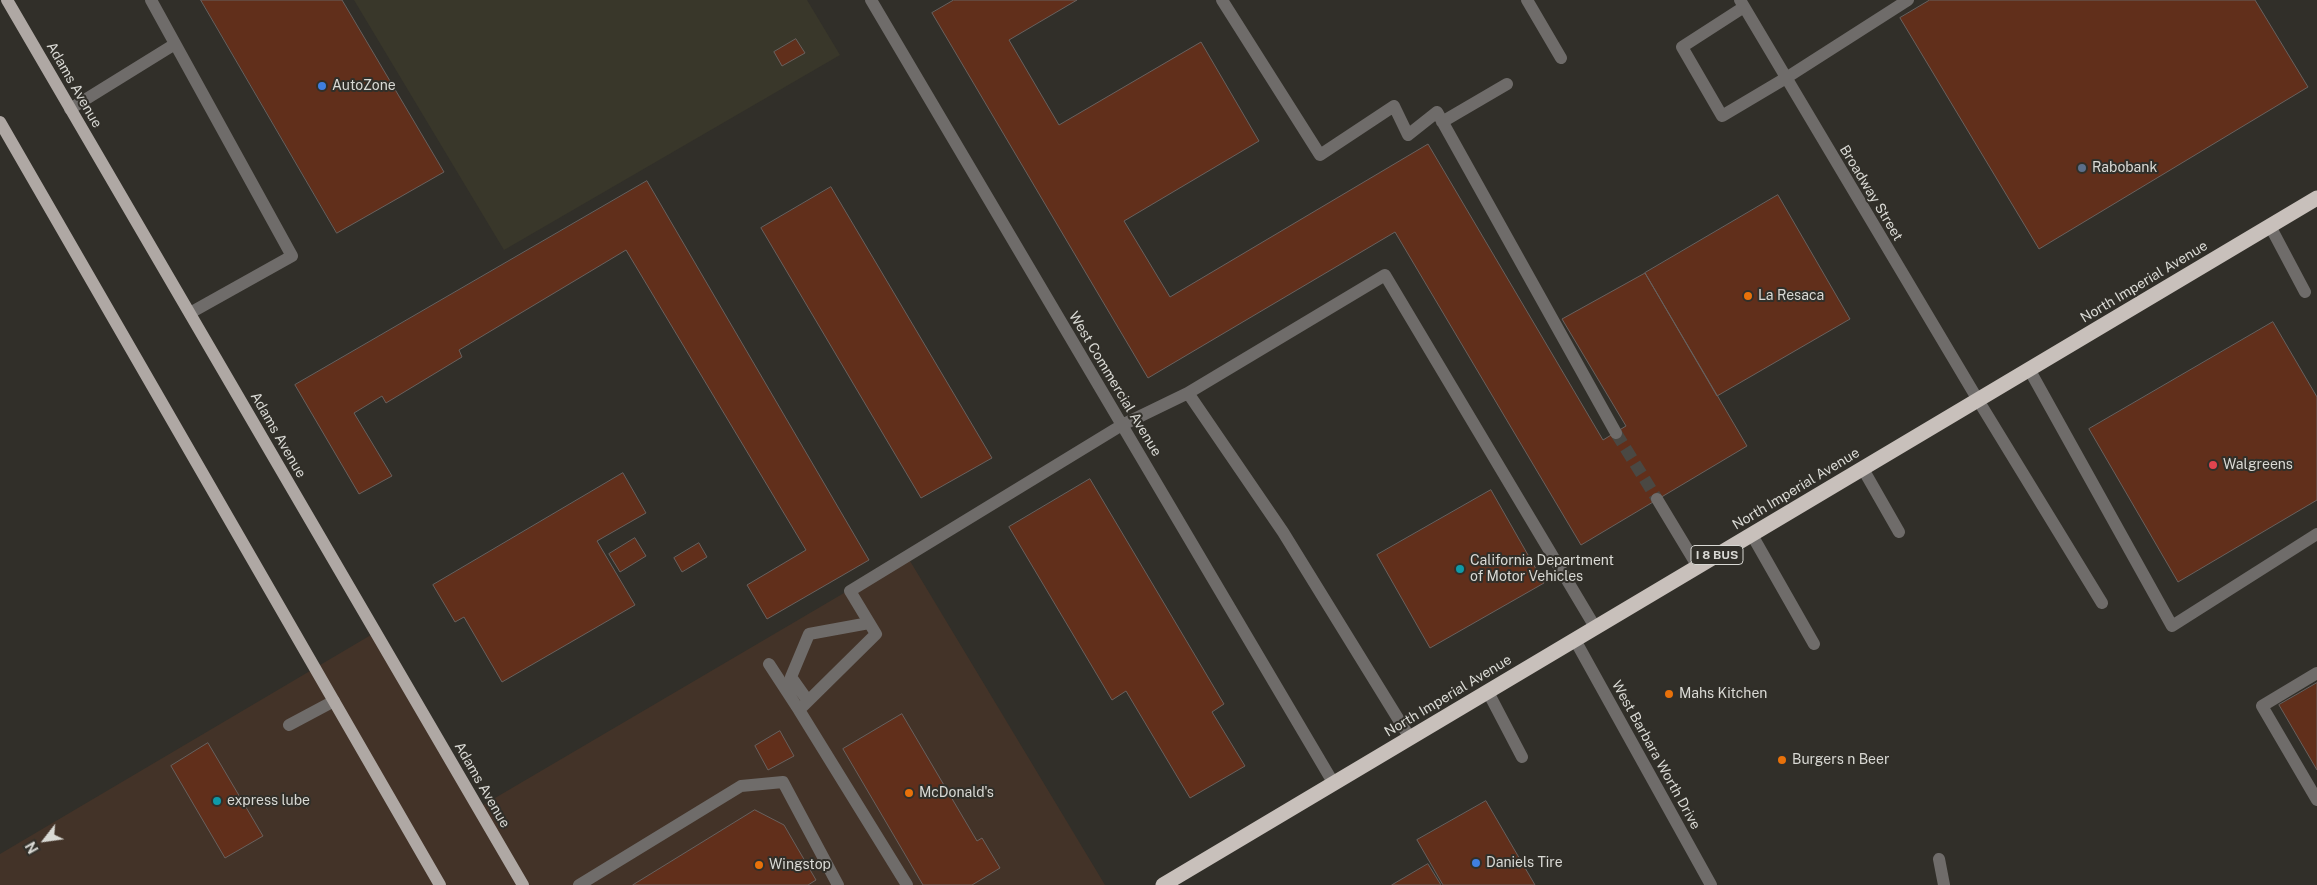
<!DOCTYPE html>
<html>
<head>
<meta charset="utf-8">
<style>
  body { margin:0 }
  #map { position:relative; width:2317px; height:885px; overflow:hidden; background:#312f29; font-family:"Public Sans",sans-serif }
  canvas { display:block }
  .north { position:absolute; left:20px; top:815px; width:50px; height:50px; -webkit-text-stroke:4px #312f29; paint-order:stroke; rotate:240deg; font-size:14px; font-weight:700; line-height:20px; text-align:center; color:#d9d9d4 }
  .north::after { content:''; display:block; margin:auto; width:18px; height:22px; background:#d9d9d4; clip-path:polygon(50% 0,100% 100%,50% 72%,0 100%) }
</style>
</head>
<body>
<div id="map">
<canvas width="2317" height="885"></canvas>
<div class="north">N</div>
</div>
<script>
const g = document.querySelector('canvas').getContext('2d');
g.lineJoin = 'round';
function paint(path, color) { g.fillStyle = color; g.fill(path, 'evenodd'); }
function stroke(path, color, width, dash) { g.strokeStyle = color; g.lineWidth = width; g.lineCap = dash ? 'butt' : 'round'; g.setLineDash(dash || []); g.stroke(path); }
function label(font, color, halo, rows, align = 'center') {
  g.font = font + ' "Public Sans",sans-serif'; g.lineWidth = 4; g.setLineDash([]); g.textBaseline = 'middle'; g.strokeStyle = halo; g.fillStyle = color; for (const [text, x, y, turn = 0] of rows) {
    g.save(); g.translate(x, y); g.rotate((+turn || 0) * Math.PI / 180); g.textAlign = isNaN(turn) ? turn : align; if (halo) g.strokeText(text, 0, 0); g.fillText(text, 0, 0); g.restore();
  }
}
const commercial = new Path2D(`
  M907,556L1105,885H0V854L376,632L478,808Z`);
const built = new Path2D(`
  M354,0H807L840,55L504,250Z`);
const building = new Path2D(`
  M201,0H342L444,172L337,233Z
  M954,0H1077L1009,40L1059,125L1201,42L1259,141L1124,221L1170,297L1428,144L1603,440L1626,426L1562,319L1645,273L1747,446L1581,545L1395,232L1148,378L932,13Z
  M1930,0H2255L2308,87L2039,249L1900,18Z
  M796,39L805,53L782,66L774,52Z
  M647,181L869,560L767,619L747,585L806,550L626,250L459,350L462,357L386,403L382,396L354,413L392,476L359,494L295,385Z
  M831,187L992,458L921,498L761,228Z
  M1778,195L1850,319L1717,396L1645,273Z
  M2273,322L2317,397V500L2178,582L2089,429Z
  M623,473L646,513L597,541L635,605L502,682L464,617L455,622L433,585Z
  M1090,479L1224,704L1212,712L1245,766L1190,798L1126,691L1112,700L1009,527Z
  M1491,490L1544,583L1430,648L1377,555Z
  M635,538L646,556L620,572L609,554Z
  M699,543L707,557L682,572L674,558Z
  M2317,683V770L2279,705Z
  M902,714L977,841L982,838L1000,868L972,885H923L843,749Z
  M780,731L794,756L768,770L755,746Z
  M208,743L263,836L225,858L171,766Z
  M1486,801L1535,885H1443L1417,840Z
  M755,810L784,825L816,880L808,885H633Z
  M1428,864L1441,885H1392Z`);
const minorTunnel = new Path2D(`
  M1616,433L1657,499`);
const minor = new Path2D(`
  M151,0L292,256L190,313
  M871,0L1334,784
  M1222,0L1320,155L1394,106L1408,135L1437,112L1616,433
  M1527,0L1561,58
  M1740,0L1978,400L2102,603
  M1744,7L1682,47L1722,116L1786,78L1908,0
  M70,109L175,44
  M1442,122L1507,84
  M2270,226L2305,292
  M2029,369L2172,626L2317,534
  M1188,393L1283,532L1410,738
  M1863,469L1899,532
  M1657,499L1698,567
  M1752,535L1814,644
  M1575,640L1711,885
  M769,664L799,710
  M2317,673L2262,706L2317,800
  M1488,692L1522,757
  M808,701L791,677L809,634L869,623
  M289,725L334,701
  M1939,859L1944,885
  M579,885L741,786L783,782L838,885
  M907,885L799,710L876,634L850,591L1122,425L1188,393L1385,275L1595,627`);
const major = new Path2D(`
  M7,0L523,885
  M0,122L440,885`);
const highway = new Path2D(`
  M1163,885L2317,198`);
const markers = [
  [322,86,5,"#3f7fe0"],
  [2082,168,5,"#5c6f8a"],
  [1748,296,5,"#e8710a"],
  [2213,465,5,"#e0444e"],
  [1460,569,5,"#0f9aa8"],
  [1669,694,5,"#e8710a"],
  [1782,760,5,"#e8710a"],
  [909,793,5,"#e8710a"],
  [217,801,5,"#0f9aa8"],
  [1476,863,5,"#3f7fe0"],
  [759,865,5,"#e8710a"]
];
const shields = [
  [1717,555,52]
];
const shieldNames = [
  ["I 8 BUS",1717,555]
];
const streetNames = [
  ["Adams Avenue",74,85,60],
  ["Broadway Street",1871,193,59],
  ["North Imperial Avenue",2144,282,-31],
  ["West Commercial Avenue",1115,384,59],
  ["Adams Avenue",278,435,60],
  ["North Imperial Avenue",1796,489,-31],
  ["North Imperial Avenue",1448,696,-31],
  ["West Barbara Worth Drive",1656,755,61],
  ["Adams Avenue",482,785,60]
];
const poiNames = [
  ["AutoZone",332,86],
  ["Rabobank",2092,168],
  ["La Resaca",1758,296],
  ["Walgreens",2223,465],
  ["California Department",1470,561],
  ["of Motor Vehicles",1470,577],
  ["Mahs Kitchen",1679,694],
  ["Burgers n Beer",1792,760],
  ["McDonald's",919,793],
  ["express lube",227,801],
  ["Daniels Tire",1486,863],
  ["Wingstop",769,865]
];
paint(commercial, '#433328');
paint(built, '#39372a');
paint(building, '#612f1b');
stroke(building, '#69615e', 1);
stroke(minorTunnel, '#4a4843', 12, [12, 6]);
stroke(minor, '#6f6c6a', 12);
stroke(major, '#afa8a4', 12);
stroke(highway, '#c8c0bb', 15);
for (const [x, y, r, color] of markers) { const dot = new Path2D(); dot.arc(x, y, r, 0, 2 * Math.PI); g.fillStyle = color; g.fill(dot); stroke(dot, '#312f29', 2); }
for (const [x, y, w] of shields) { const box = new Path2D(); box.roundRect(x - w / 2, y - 9.5, w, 19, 4); g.fillStyle = '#312f29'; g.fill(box); stroke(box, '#d9d9d4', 1); }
label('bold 12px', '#d9d9d4', null, shieldNames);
label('14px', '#d9d9d4', '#312f29', streetNames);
label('14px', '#d9d9d4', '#312f29', poiNames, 'left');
</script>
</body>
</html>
